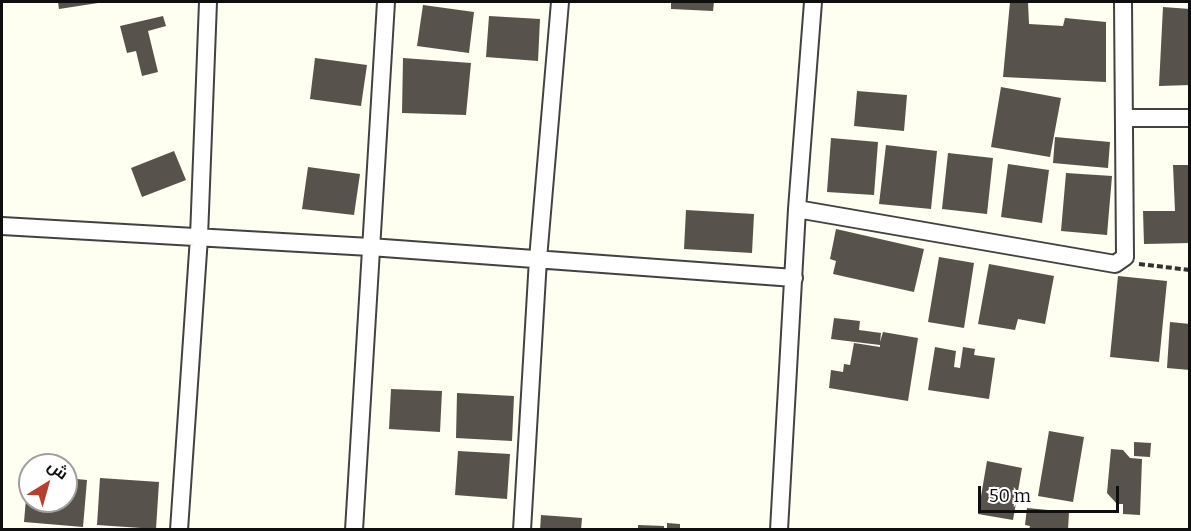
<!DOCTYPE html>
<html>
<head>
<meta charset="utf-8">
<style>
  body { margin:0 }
  #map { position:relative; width:1191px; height:531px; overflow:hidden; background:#fefef1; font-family:Bitter,Cairo,serif }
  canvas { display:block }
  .frame { position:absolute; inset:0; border:3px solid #0f0f0f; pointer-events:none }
  .north { position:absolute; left:18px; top:453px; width:60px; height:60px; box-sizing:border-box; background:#fff; border:2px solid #9f9f9f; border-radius:50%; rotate:37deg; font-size:16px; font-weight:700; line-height:24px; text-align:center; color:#0f0f0f }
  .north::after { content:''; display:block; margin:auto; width:21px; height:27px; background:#b73f2e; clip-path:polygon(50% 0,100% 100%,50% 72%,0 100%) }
  .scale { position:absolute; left:978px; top:486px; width:141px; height:27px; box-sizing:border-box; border:3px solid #0f0f0f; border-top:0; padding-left:8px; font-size:18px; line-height:21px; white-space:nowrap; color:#0f0f0f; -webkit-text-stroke:4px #fff; paint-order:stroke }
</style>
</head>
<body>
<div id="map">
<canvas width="1191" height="531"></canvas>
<div class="frame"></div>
<div class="north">ش</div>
<div class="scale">50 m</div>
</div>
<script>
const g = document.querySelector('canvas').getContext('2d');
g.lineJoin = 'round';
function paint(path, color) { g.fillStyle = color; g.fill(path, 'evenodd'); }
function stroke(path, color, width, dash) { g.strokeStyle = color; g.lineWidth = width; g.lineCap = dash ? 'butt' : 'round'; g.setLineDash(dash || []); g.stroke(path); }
const building = new Path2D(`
  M58,2H98V3L59,9Z
  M671,2H714L713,11L671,9Z
  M1010,2H1028L1029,24L1063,26L1065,18L1106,22V82L1003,77Z
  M423,5L474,12L469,53L417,46Z
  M1163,7L1190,9V85L1159,86Z
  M163,16L166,26L148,31L158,72L142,76L136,51L127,53L120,26Z
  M489,16L540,19L538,61L486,57Z
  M315,58L367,65L361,106L310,99Z
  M403,58L471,63L466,115L402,113Z
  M1001,87L1061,98L1050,157L991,147Z
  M857,91L907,95L904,131L854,126Z
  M1055,137L1110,142L1108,168L1053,163Z
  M831,138L878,142L874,195L827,192Z
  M886,145L937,151L931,209L879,204Z
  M174,151L186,180L142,197L131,168Z
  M948,153L993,158L987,214L942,209Z
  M1008,164L1049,170L1042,223L1001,217Z
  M1173,165H1190V243L1144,244L1143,211H1175Z
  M308,167L360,174L354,215L302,209Z
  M1066,173L1112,176L1107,235L1061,231Z
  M686,210L754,214L752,253L684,249Z
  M836,229L924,249L914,292L833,274L836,261L830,259Z
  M939,257L974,263L964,328L928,322Z
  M989,264L1054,276L1045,324L1018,319L1015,330L978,324Z
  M1118,276L1167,281L1159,362L1110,357Z
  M834,318L860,321L859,330L881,333L880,342L883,332L918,338L908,401L829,388L831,370L843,372L844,364L850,365L854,343L880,347V345L831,339Z
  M1170,322L1190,324V370L1167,368Z
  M935,347L956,351L954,367L960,368L963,347L975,349L974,355L995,358L989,399L928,390Z
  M391,389L442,391L440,432L389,429Z
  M457,393L514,396L512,441L456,438Z
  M1049,431L1084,437L1073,502L1038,496Z
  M1134,442L1151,443L1150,457L1134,456Z
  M1111,449L1123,450L1130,458L1142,459L1140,515L1123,514V504H1117L1107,493Z
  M458,451L510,454L507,499L455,495Z
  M987,461L1022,468L1013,520L978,514Z
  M28,475H30V501H66V478L87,480L83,527L24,522Z
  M100,478L159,482L156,529L97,525Z
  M1027,508L1069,512L1068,530H1029L1030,526L1025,525Z
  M541,515L582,518L581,530H540Z
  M667,523L680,524V530H667Z
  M638,525L664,526V530H638Z`);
const path = new Path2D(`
  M1139,264L1190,270`);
const street = new Path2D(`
  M1124,118H1190
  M797,209L1115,264L1125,257L1123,2
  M2,226L370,247L794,278
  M179,530L199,237L208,2
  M354,530L386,2
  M522,530L538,259L560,2
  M779,530L797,209L813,2`);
paint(building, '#57524b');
stroke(street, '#424242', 20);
stroke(path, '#313131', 4, [6, 3]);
stroke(street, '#fff', 16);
</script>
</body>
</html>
